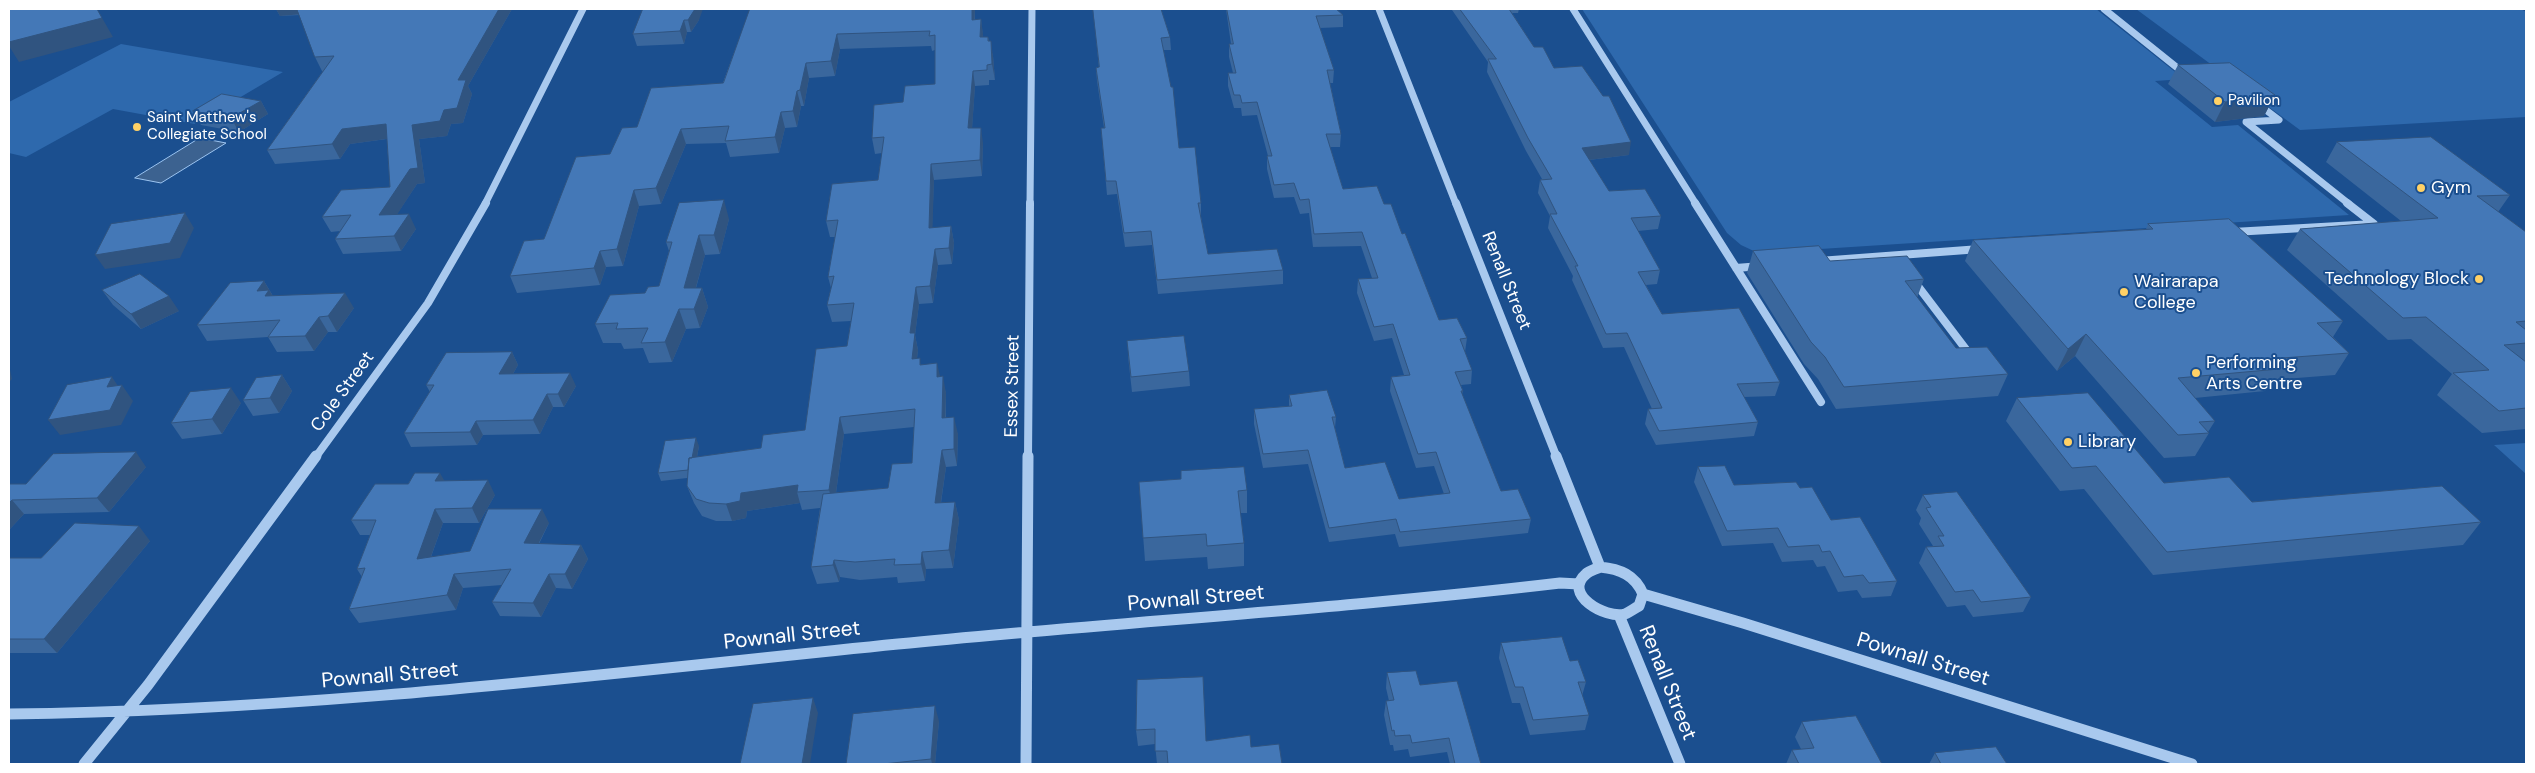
<!DOCTYPE html>
<html>
<head>
<meta charset="utf-8">
<style>
  body { margin:0 }
  #map { position:relative; width:2535px; height:773px; overflow:hidden; background:#1b4f8f; font-family:"DM Sans",sans-serif }
  canvas { display:block }
  .frame { position:absolute; inset:0; border:10px solid #fff; pointer-events:none }
</style>
</head>
<body>
<div id="map">
<canvas width="2535" height="773"></canvas>
<div class="frame"></div>
</div>
<script>
const g = document.querySelector('canvas').getContext('2d');
g.lineJoin = 'round';
function paint(path, color) { g.fillStyle = color; g.fill(path, 'evenodd'); }
function stroke(path, color, width, dash) { g.strokeStyle = color; g.lineWidth = width; g.lineCap = dash ? 'butt' : 'round'; g.setLineDash(dash || []); g.stroke(path); }
function label(font, color, halo, rows, align = 'center') {
  g.font = font + ' "DM Sans",sans-serif'; g.lineWidth = 4; g.setLineDash([]); g.textBaseline = 'middle'; g.strokeStyle = halo; g.fillStyle = color; for (const [text, x, y, turn = 0] of rows) {
    g.save(); g.translate(x, y); g.rotate((+turn || 0) * Math.PI / 180); g.textAlign = isNaN(turn) ? turn : align; if (halo) g.strokeText(text, 0, 0); g.fillText(text, 0, 0); g.restore();
  }
}
const green = new Path2D(`
  M1582,9H2096L2184,79L2155,81L2212,127L2238,125L2349,215L1758,253L1741,245L1727,233Z
  M2136,9H2521L2526,12V117L2300,130Z
  M121,44L283,72L195,124L113,109L26,157L9,153V102Z
  M2526,443V474L2494,445Z`);
const water = new Path2D(`
  M200,138L226,143L161,183L135,178Z`);
const minorFar2 = new Path2D(`
  M1379,9L1456,204
  M1573,9L1696,204
  M2104,9L2185,74
  M2258,104L2279,120L2246,122L2349,204
  M485,204L583,9
  M1030,204L1032,9`);
const minorFar1 = new Path2D(`
  M1456,203L1557,458
  M1695,203L1821,402
  M2233,232L2374,224L2347,203
  M1819,261L1980,249
  M1736,268L1761,266
  M1914,281L1971,356
  M315,458L428,303L486,203
  M1028,458L1030,203`);
const minor = new Path2D(`
  M1556,456L1600,567
  M1600,567C1620,569 1635,575 1643,594L1639,606C1635,608 1630,612 1625,614C1605,619 1562,594 1586,574C1589,571 1596,569 1600,567Z
  M1643,594L1743,623L2192,764
  M1619,615L1680,764
  M9,714C306,711 602,674 898,644C1118,622 1340,609 1560,583L1579,584
  M84,764L148,685L316,456
  M1026,764L1028,456`);
const wall = new Path2D(`
  M276,9H512L468,86L472,94L463,123L451,124L447,136L419,139L425,183L417,184L397,214L416,229L401,251L343,254L335,239L340,231L331,232L322,217L390,187L387,139L350,144L340,159L275,164L267,150L323,71H322L315,57L300,15L280,16Z
  M643,9L699,20L691,32H687L684,44L637,46L633,34Z
  M750,9H975V20L981,19L983,37H988L993,56L995,80H989V85L975,86L972,128L983,143L982,176L934,180L932,228L951,226L954,243L952,264L938,265L933,303L919,304L915,335L918,350L917,358L921,365L940,376L946,393V418L958,434L957,466L946,467L941,503L955,502L959,520L953,568L926,569L925,581L898,583L897,577L860,580L840,577L839,582L817,584L811,567L820,508L802,510L800,503L747,511L746,518L732,521H716L702,516L694,503L687,486V478L661,481L658,473L699,446L697,457L761,448L805,430L847,346L851,321L832,322L827,305L831,288L828,277L835,237H830L826,221L878,180L882,153L875,154L872,138L903,102L935,84V50L932,51L931,46L840,49L835,76L809,78L804,106H801L797,127L785,128L779,153L730,157L726,143L686,144L661,204L639,206L623,266L606,267L600,285L517,293L510,276L544,239L610,154L637,127L723,83ZM914,427L912,463L888,488L836,493L844,434Z
  M1161,9L1170,37L1171,50H1163L1179,148L1201,203V217L1208,254L1283,270V284L1158,294L1152,245L1125,247L1117,194L1107,195L1101,128H1104L1097,81L1096,68L1099,67Z
  M1226,9H1336L1343,15V27L1320,28L1334,70L1333,83H1330L1341,134L1340,147H1330L1343,189L1384,204L1402,234L1439,320L1467,338L1465,352L1472,370L1471,384L1461,385L1463,391L1462,394L1501,491L1531,519L1528,533L1399,547L1395,534L1329,542L1308,464L1263,468L1254,424V409L1289,406V395L1336,417L1335,428L1345,468L1399,499L1444,494L1434,466L1416,468L1390,391L1391,377L1404,375L1392,338L1374,341L1357,293L1358,279L1372,278L1361,246L1313,247L1309,213L1300,214L1294,197L1274,198L1267,169V156H1268L1257,115L1242,116L1241,108H1234L1228,86V73H1233L1229,57V44H1231Z
  M1452,9H1519L1518,13H1512L1534,47L1554,68L1629,155L1589,160L1609,191L1661,216L1658,229L1638,231L1660,270L1657,284L1646,285L1662,314L1780,382L1775,396L1744,397L1758,422L1754,436L1656,445L1645,424L1648,409H1652L1624,347L1603,348L1572,280L1573,276L1548,228L1550,216L1538,193L1540,180L1542,179L1526,151L1487,72L1488,62L1452,10Z
  M2178,65L2275,95L2264,116L2215,122L2168,84Z
  M261,101L268,114L239,132L201,125L193,111Z
  M2337,142L2510,195L2498,212L2526,232V429L2482,433L2437,395L2452,374L2411,339L2388,340L2287,250L2300,229L2401,221L2326,162Z
  M729,219L720,254L705,255L696,288H702L708,307L700,328L686,329L672,362L649,363L643,348L624,349L621,343H603L595,324L645,293L659,286L669,251L666,242Z
  M2148,224L2343,321L2333,337L2349,353L2335,375L2272,380L2265,391L2195,398L2215,421L2208,432L2209,433L2195,456L2164,458L2075,356L2057,371L1965,261L1973,240L2146,229Z
  M1753,251L1830,261L1924,279L1917,298L1956,348L2008,374L1998,396L1836,409L1818,379L1804,364L1747,273Z
  M264,281L273,296L354,308L337,332H328L314,351L277,352L268,337L207,341L197,325Z
  M102,290L179,311L141,329L113,305Z
  M512,352L518,365L513,374L576,386L564,407H553L540,434L483,435L477,445L411,447L404,433L430,392L426,385Z
  M1128,356L1189,371L1190,386L1132,392Z
  M282,375L292,391L279,413L253,416L243,400Z
  M2017,398L2164,483L2252,502L2481,522L2463,545L2153,575L2084,489L2060,491L2006,421Z
  M241,403L222,434L182,439L171,423Z
  M146,467L109,512L24,514L9,530V484H26Z
  M1698,467L1734,485L1800,488L1831,520L1897,581L1891,596L1862,598L1857,590L1838,592L1825,566L1817,567L1813,560L1782,562L1773,543L1722,546L1694,482Z
  M444,481L495,495L479,523H443L431,557L470,551L549,523L539,544L581,545L588,559L572,589L556,588L541,617L500,616L492,602L502,585L463,588L456,610L359,623L349,609L362,577L357,569L370,535H360L351,520L408,484Z
  M1139,482L1247,490V513H1240L1244,543V566L1208,569L1207,557L1145,561Z
  M1923,495L2031,597L2023,612L1973,617L1965,605L1947,607L1919,563L1926,547L1933,546L1919,524L1921,518L1916,510Z
  M150,541L57,653H9V558H41Z
  M1501,643L1570,661L1586,682L1582,696L1589,715L1585,730L1530,735L1520,703H1512L1499,658Z
  M1387,673L1420,685L1481,764H1450L1447,752L1410,757L1408,749L1394,751L1393,745H1390L1384,715L1386,701H1389L1386,688Z
  M1137,680L1206,741L1251,747L1282,764H1157L1155,744L1138,746L1136,730Z
  M939,721L935,764H846Z
  M1802,722L1882,764H1786L1792,750L1801,749L1795,737Z
  M1935,753L2007,764H1929Z`);
const shadedWall = new Path2D(`
  M97,9L113,37L19,62L9,46V42Z
  M276,9H317L314,13L280,16Z
  M499,9H512L468,86L472,94L463,123L451,124L447,136L419,139L425,183L417,184L387,230L379,215L412,125L444,110L458,80Z
  M695,9H703L699,20L691,32L688,20Z
  M972,9H975L974,35L972,20Z
  M981,19L983,34L982,52L980,37Z
  M684,20L687,32L684,44L680,31Z
  M837,34L840,49L835,76L831,61Z
  M991,41L993,56L995,80L992,64Z
  M806,63L809,78L804,106L800,90Z
  M973,71L975,86L971,144L968,128Z
  M797,91L801,106L797,127L793,111Z
  M2275,95L2264,116L2215,122L2225,102Z
  M261,101L268,114L239,132L231,118Z
  M781,112L785,128L779,153L775,137Z
  M386,124L393,138L350,144L340,159L332,144L342,129Z
  M981,128L983,143L982,176L980,160Z
  M681,129L686,144L661,204L656,188Z
  M1631,142L1629,155L1580,161L1582,148Z
  M931,164L934,180L932,244L929,228Z
  M634,190L639,206L623,266L617,249Z
  M724,200L729,219L720,254L714,235Z
  M185,213L194,228L180,258L105,269L95,255Z
  M409,214L416,229L401,251L394,236Z
  M951,226L954,243L952,264L949,248Z
  M699,235L705,255L690,308L684,288Z
  M935,249L938,265L933,303L930,286Z
  M600,251L606,267L600,285L594,268Z
  M264,281L278,305L257,291Z
  M916,287L919,304L915,335L918,350L915,376L912,359L910,333Z
  M702,288L708,307L700,328L694,309Z
  M345,293L354,308L337,332L328,316Z
  M169,296L179,311L141,329L131,314Z
  M679,309L686,329L672,362L665,342Z
  M319,317L328,332L314,351L305,336Z
  M2086,334L2075,356L2057,371L2068,349Z
  M512,352L518,365L505,388L499,374Z
  M937,363L941,380L937,377Z
  M9,365L12,379L9,382Z
  M570,373L576,386L564,407L558,394Z
  M282,375L292,391L279,413L270,398Z
  M943,376L946,393L945,435L942,418Z
  M112,377L120,389L122,385L133,401L121,425L60,435L48,420L107,387Z
  M231,388L241,403L222,434L212,419Z
  M547,394L553,407L540,434L533,420Z
  M840,417L844,434L834,507L829,490Z
  M954,417L958,434L957,466L954,449Z
  M476,421L483,435L477,445L470,432Z
  M696,438L699,446L693,477L690,469Z
  M942,450L946,467L938,521L935,503Z
  M136,452L146,467L109,512L97,498Z
  M440,473L448,487L435,481Z
  M488,480L495,495L479,523L472,508Z
  M798,485L797,492L800,503L747,511L746,518L732,521L726,504L741,493Z
  M12,500L24,514L9,530V503Z
  M955,502L959,520L953,568L949,550Z
  M435,509L443,523L425,573L417,559Z
  M542,509L549,523L531,558L524,543Z
  M139,526L150,541L57,653L44,639Z
  M581,545L588,559L572,589L565,574Z
  M922,552L926,569L925,581L921,564Z
  M834,560L840,577L839,582L833,565Z
  M454,574L463,588L456,610L447,595Z
  M549,574L556,588L541,617L533,603Z
  M813,698L818,713L810,764H802Z
  M935,706L939,721L935,764H932L931,759Z`);
const building = new Path2D(`
  M9,9H97L102,18L9,42Z
  M297,9H499L458,80H466L457,108L444,110L440,121L412,125L418,168L410,169L379,215L409,214L394,236L335,239L351,215L322,217L341,190L390,187L386,124L342,129L332,144L267,150L334,56L315,57Z
  M643,9H695L688,20H684L680,31L633,34Z
  M750,9H972V20L981,19L980,37H988V41H991L992,64L987,65V70L973,71L968,128H981L980,160L931,164L929,228L951,226L949,248L935,249L930,286L916,287L910,333H915L912,359L920,358V365L937,363V377L943,376L942,418L954,417V449L942,450L935,503L955,502L949,550L922,552L921,564L894,565L895,559L855,562L834,560L833,565L811,567L823,494L888,488L892,464L912,463L915,409L840,417L829,490L797,492L798,485L741,493L740,501L726,504L709,503L696,499L687,486L689,458L761,448L763,435L805,430L816,349L847,346L854,303L827,305L834,276L828,277L838,220L826,221L832,184L878,180L884,137L872,138L874,105L903,102L905,86L935,84V35L929,36L930,31L837,34L831,61L806,63L800,90L797,91L793,111L781,112L775,137L725,141L729,126L681,129L656,188L634,190L617,249L600,251L594,268L510,276L524,241L544,239L576,157L610,154L622,128L637,127L651,88L723,83Z
  M1093,9H1161L1170,37L1161,38L1171,87H1173L1179,148L1195,147L1201,203H1198L1208,254L1277,249L1283,270L1157,280L1151,231L1124,233L1116,181H1106L1101,128H1105L1096,68L1099,67Z
  M1227,9H1336L1343,15L1316,16L1334,70H1327L1341,134H1326L1343,189L1377,186L1384,204H1391L1402,234L1405,233L1439,320L1457,318L1467,338L1460,339L1472,370L1455,372L1463,391H1461L1501,491L1518,489L1531,519L1400,532L1396,519L1329,528L1308,450L1263,454L1254,409L1292,406L1289,395L1327,390L1336,417H1332L1345,468L1385,462L1399,499L1450,493L1436,452L1418,454L1391,377L1410,375L1393,324L1374,327L1358,279L1378,278L1362,232L1314,234L1309,199L1300,200L1294,183L1274,185L1267,156H1272L1257,102L1242,103L1240,95H1234L1228,73H1236L1229,44H1233Z
  M1460,9H1509L1534,47H1543L1554,68L1582,66L1603,96H1609L1631,142L1582,148L1609,191L1645,189L1661,216L1631,218L1660,270L1638,272L1662,314L1739,308L1780,382L1737,384L1758,422L1659,431L1648,409L1662,408L1627,333L1606,334L1575,266H1578L1550,214H1557L1540,180L1552,179L1528,138L1488,59H1496Z
  M2230,63L2275,95L2225,102L2178,65Z
  M222,94L261,101L231,118L193,111Z
  M2431,137L2510,195L2477,196L2526,232V321L2516,322L2526,330V343L2504,345L2526,362V408L2499,411L2453,373L2489,370L2426,317L2403,318L2300,229L2438,218L2337,142Z
  M724,200L714,235H699L684,288H702L694,309H679L665,342L641,343L648,328L616,329L618,323L595,324L610,295L645,293L648,287L659,286L672,242H666L679,203Z
  M185,213L170,243L95,255L111,224Z
  M2229,219L2343,321L2317,323L2349,353L2269,359L2279,369L2178,378L2215,421L2199,422L2209,433L2178,435L2086,334L2068,349L1973,240L2153,229L2148,224Z
  M1819,246L1830,261L1907,256L1924,279L1905,281L1956,348L1987,347L2008,374L1844,387L1825,357L1811,342L1753,251Z
  M140,274L169,296L131,314L102,290Z
  M264,281L257,291L269,290L265,296L345,293L328,316L319,317L305,336L268,337L280,320L197,325L230,283Z
  M1184,336L1189,371L1131,377L1127,341Z
  M512,352L499,374L570,373L558,394H547L533,420L476,421L470,432L404,433L434,385H426L446,353Z
  M282,375L270,398L243,400L256,378Z
  M112,377L107,387L122,385L110,410L48,420L67,385Z
  M231,388L212,419L171,423L190,392Z
  M2088,393L2164,483L2229,477L2252,502L2442,486L2481,522L2167,552L2096,466L2072,468L2017,398Z
  M696,438L692,458H689L688,470L658,473L665,441Z
  M136,452L97,498L12,500L9,503V484H26L53,454Z
  M1725,466L1734,485L1796,482L1800,488L1812,487L1831,520L1860,517L1897,581L1869,583L1863,575L1844,577L1830,551L1822,552L1819,545L1788,547L1778,528L1727,531L1698,467Z
  M1244,467L1247,490L1238,491L1244,543L1207,546L1206,534L1143,538L1139,482L1181,479V471Z
  M415,473H440L435,481L488,480L472,508L435,509L417,559L470,551L488,509H542L524,543L581,545L565,574H549L533,603L492,602L511,569L454,574L447,595L349,609L365,568L357,569L376,520H351L375,484H408Z
  M1957,492L2031,597L1981,602L1973,590L1955,592L1926,547L1944,546L1938,536H1944L1926,508L1931,507L1923,495Z
  M75,523L139,526L44,639H9V558H41Z
  M1562,637L1570,661L1578,660L1586,682H1578L1589,715L1533,720L1523,687H1515L1501,643Z
  M1416,671L1420,685L1457,681L1481,764H1455L1449,738L1412,743L1410,735L1395,736L1394,730L1392,731L1386,701L1394,700L1387,673Z
  M1203,677L1206,741L1250,735L1251,747L1279,744L1282,764H1168L1167,751H1155V729L1136,730L1137,680Z
  M813,698L802,764H740L753,704Z
  M935,706L931,759L883,764H846L853,714Z
  M1856,716L1882,764H1799L1792,750L1814,748L1802,722Z
  M1996,747L2007,764H1941L1935,753Z`);
const markers = [
  [2218,101,5,"#ffd166"],
  [137,127,5,"#ffd166"],
  [2421,188,5,"#ffd166"],
  [2479,279,5,"#ffd166"],
  [2124,292,5,"#ffd166"],
  [2196,373,5,"#ffd166"],
  [2068,442,5,"#ffd166"]
];
const farPoinames = [
  ["Pavilion",2228,101],
  ["Saint Matthew's",147,118],
  ["Collegiate School",147,135]
];
const poiNames = [
  ["Gym",2431,188],
  ["Technology Block",2469,279,"right"],
  ["Wairarapa",2134,282],
  ["College",2134,303],
  ["Performing",2206,363],
  ["Arts Centre",2206,384],
  ["Library",2078,442]
];
const streetNames = [
  ["Renall Street",1506,281,68],
  ["Essex Street",1013,386,-89],
  ["Cole Street",343,392,-54]
];
const nearStreetnames = [
  ["Pownall Street",1196,599,-5],
  ["Pownall Street",792,636,-6],
  ["Pownall Street",1923,660,17],
  ["Pownall Street",390,676,-5],
  ["Renall Street",1667,683,68]
];
paint(green, '#2e69ad');
paint(water, '#3c6290');
stroke(water, '#9cc4f0', 1);
stroke(minorFar2, '#a9c9ee', 7);
stroke(minorFar1, '#a9c9ee', 8);
stroke(minor, '#a9c9ee', 11);
paint(wall, '#3a679d');
paint(shadedWall, '#305480');
paint(building, '#4478b7');
stroke(building, '#305480', 1);
for (const [x, y, r, color] of markers) { const dot = new Path2D(); dot.arc(x, y, r, 0, 2 * Math.PI); g.fillStyle = color; g.fill(dot); stroke(dot, '#1b4f8f', 2); }
label('15px', '#fff', '#1b4f8f', farPoinames, 'left');
label('18px', '#fff', '#1b4f8f', poiNames, 'left');
label('18px', '#fff', '#1b4f8f', streetNames);
label('21px', '#fff', '#1b4f8f', nearStreetnames);
</script>
</body>
</html>
